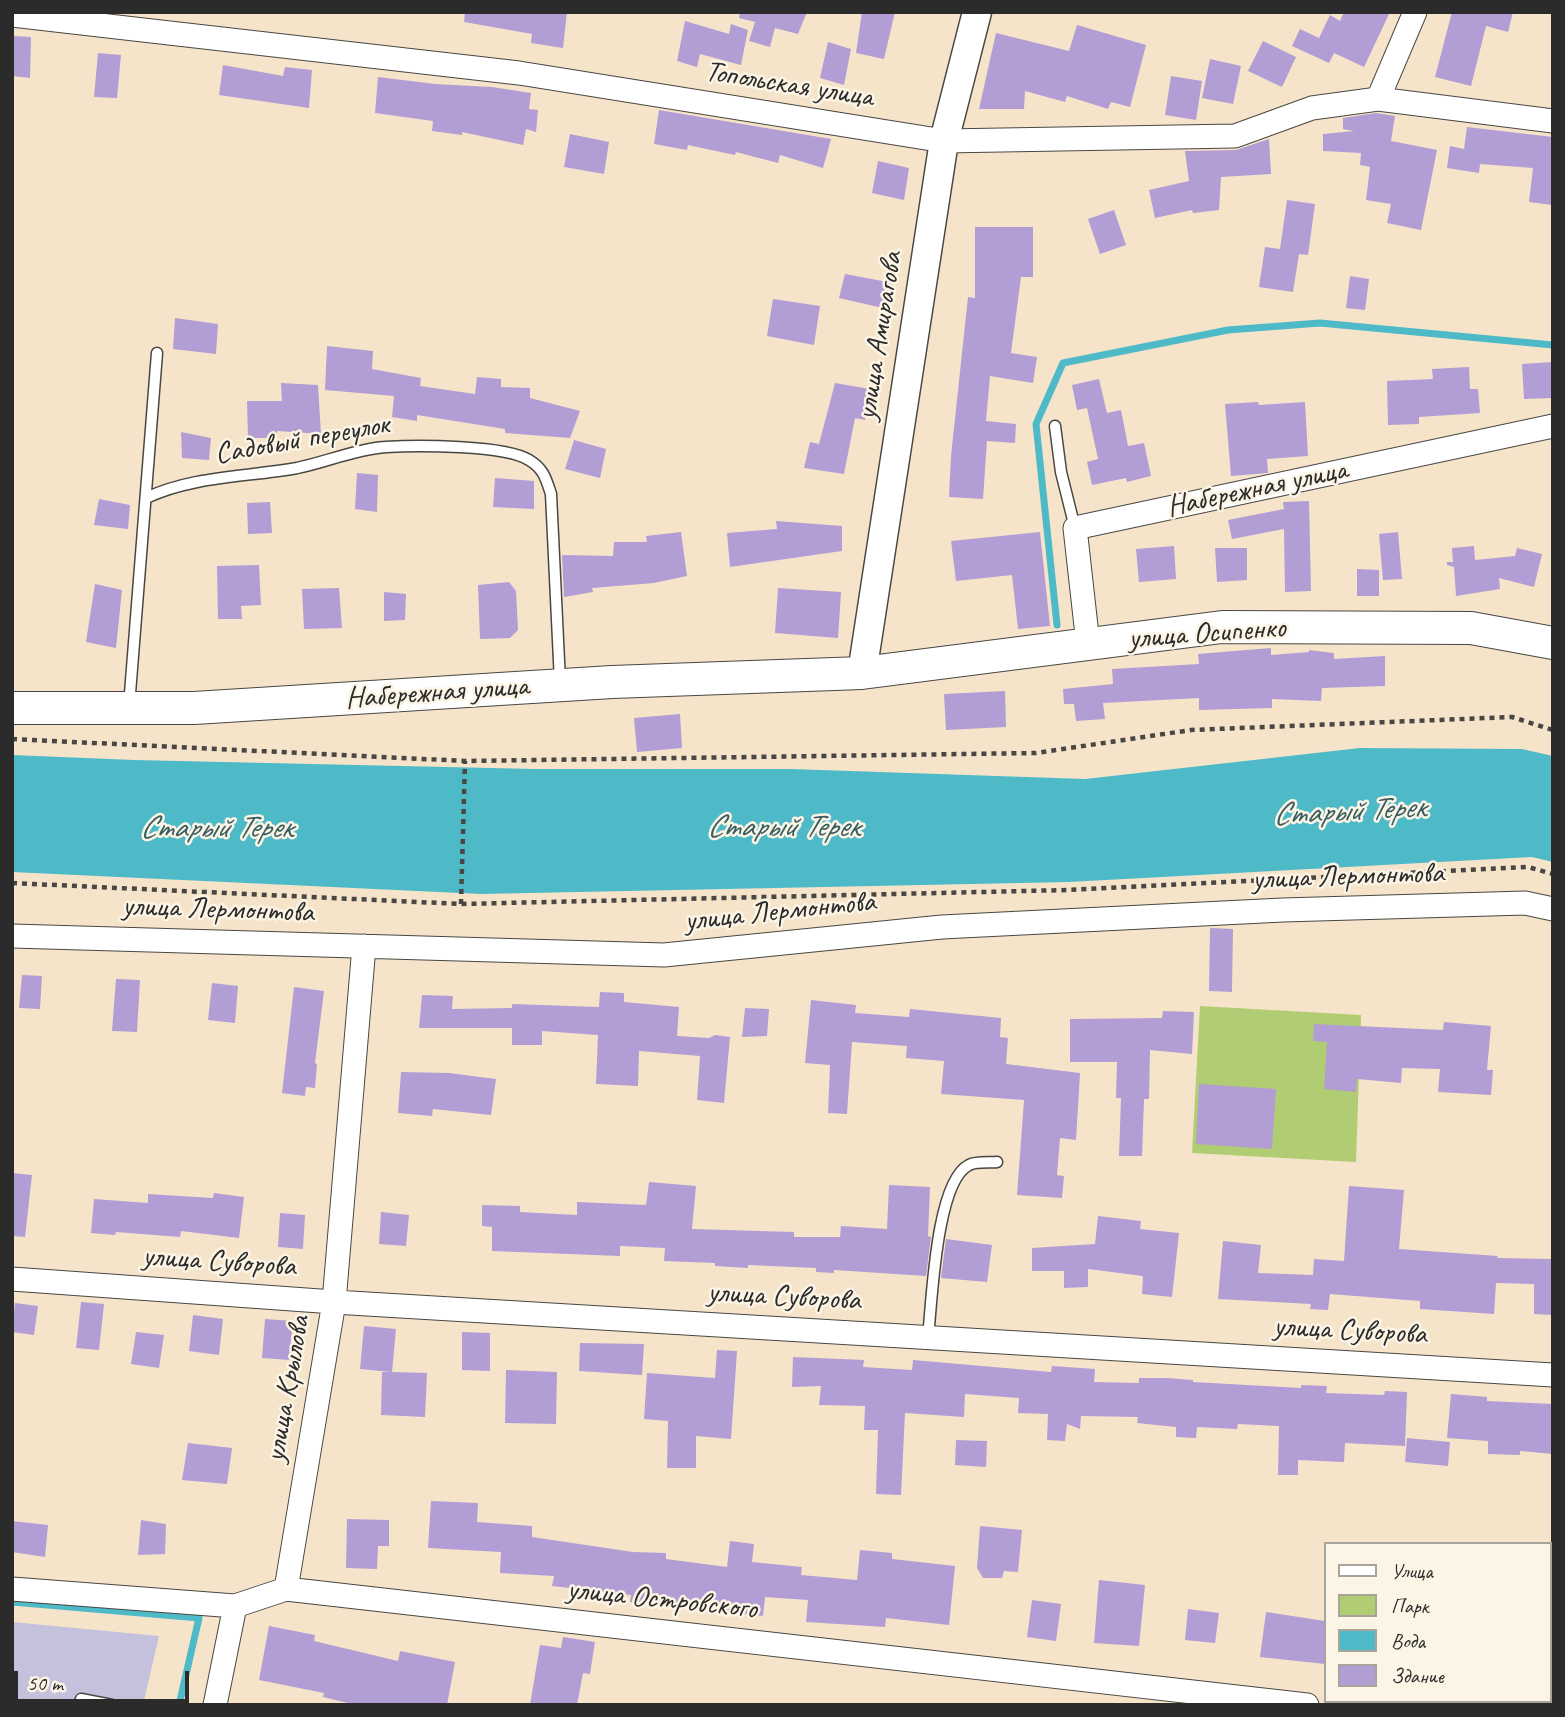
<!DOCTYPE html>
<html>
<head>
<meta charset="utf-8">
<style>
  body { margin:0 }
  #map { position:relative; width:1565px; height:1717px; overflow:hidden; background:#f6e4ca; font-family:Caveat,sans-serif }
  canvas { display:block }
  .frame { position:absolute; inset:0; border:14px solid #2b2b2b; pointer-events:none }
  .legend { position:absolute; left:1324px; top:1542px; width:228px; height:161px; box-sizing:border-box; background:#fcf5e5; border:2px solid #a8a49b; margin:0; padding:9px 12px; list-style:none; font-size:21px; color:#2b2b2b }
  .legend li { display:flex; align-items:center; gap:14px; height:35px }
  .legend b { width:35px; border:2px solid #a8a49b }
  .scale { position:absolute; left:14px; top:1671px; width:175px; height:32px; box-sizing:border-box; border:4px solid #2b2b2b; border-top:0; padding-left:9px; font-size:21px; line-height:24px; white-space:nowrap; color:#2b2b2b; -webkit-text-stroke:5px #fcf5e5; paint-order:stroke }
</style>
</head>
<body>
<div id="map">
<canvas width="1565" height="1717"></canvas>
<div class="frame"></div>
<ul class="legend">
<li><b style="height:9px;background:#fff"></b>Улица</li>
<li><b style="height:19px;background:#b1cd73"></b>Парк</li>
<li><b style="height:19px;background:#4ebac8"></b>Вода</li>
<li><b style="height:19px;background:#b39dd5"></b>Здание</li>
</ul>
<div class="scale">50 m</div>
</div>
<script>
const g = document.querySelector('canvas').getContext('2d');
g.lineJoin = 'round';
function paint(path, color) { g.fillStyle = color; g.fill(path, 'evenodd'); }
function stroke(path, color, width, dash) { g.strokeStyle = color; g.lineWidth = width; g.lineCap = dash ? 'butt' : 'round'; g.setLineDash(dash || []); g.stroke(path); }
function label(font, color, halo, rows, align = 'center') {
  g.font = font + ' Caveat,sans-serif'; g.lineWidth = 5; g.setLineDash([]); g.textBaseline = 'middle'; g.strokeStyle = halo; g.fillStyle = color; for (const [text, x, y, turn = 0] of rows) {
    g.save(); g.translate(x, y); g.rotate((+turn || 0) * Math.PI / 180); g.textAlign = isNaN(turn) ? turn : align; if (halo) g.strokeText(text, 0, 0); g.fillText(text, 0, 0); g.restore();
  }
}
const industrial = new Path2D(`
  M12,1622L159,1636L143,1705H12Z`);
const green = new Path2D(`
  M1200,1006L1361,1015L1356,1162L1192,1153Z`);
const water = new Path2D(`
  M1360,748L1522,749L1553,756V862L1532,857L1069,882L481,894L12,872V755L134,760L535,769H791L1085,779Z`);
const stream = new Path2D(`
  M1057,625L1036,424L1063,363L1228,330L1320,323L1553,345
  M12,1602L199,1618L179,1705`);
const building = new Path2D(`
  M465,12H567L563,48L531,43L532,34L464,22Z
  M740,12H807L798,34L775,28L770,47L749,41L755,22L739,18Z
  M862,12H895L884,59L856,53Z
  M1344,12H1390L1364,67L1334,53L1329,63L1292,46L1300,29L1319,38L1330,15L1340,21Z
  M1452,12H1513L1508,32L1486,26L1471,86L1435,77Z
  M685,21L729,34L731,24L748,30L741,65L700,54L697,67L677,61Z
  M1077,25L1146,45L1130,107L1111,102L1108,109L1067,96L1065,102L1025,91L1024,109H979L996,33L1069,51Z
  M12,36L31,37L30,78L12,76Z
  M1263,41L1296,57L1282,87L1248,71Z
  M828,42L851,49L844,85L820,78Z
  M98,53L121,55L117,98L94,97Z
  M1210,59L1241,66L1233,104L1202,98Z
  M223,65L283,76L285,67L312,70L309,108L219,95Z
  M1171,76L1202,81L1196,120L1165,115Z
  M378,77L435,84L492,87L531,93L529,109L538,110L536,132L526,129L523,145L462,132V135L432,131L433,121L375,113Z
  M659,110L831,139L823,168L780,155L778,163L736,152L735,155L688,145L687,150L654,144Z
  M1376,113L1395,116L1391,141L1437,150L1421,230L1387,223L1391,204L1366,200L1370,167L1360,165L1361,153L1323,151V134L1354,131L1343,129V118Z
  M1467,127L1553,137V205L1529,202L1533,168L1480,164L1479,173L1447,168L1450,146L1464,149Z
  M570,134L609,142L604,174L564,167Z
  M1269,139L1271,174L1221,177L1219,210L1193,213L1192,210L1155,218L1149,190L1189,181L1185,151L1236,150Z
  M878,161L909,168L904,200L872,193Z
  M1287,200L1315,204L1308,255L1299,254L1293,292L1259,287L1265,247L1280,249Z
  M1114,210L1126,245L1100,254L1088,219Z
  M975,227H1033V277H1021L1011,353L1037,357L1033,383L990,376L986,421L1016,424L1015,443L987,441L983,499L949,497L951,456L968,297L975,298Z
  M845,274L893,283L887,309L839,298Z
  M1350,276L1369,279L1365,310L1346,308Z
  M773,299L820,306L814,345L767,336Z
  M175,318L218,324L216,354L173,349Z
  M327,346L373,351L372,369L421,378L420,386L475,394L477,377L501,379V387L530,388V398L580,411L570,438L505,433V429L417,415V421L392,417L394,396L325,390Z
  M1553,362V398L1524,399L1522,364Z
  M1469,367L1470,389H1478L1480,413L1419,417V424L1388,425L1387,381L1433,379L1432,369Z
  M1099,379L1107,413L1121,410L1128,446L1144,443L1151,476L1127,482L1126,478L1092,485L1087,462L1098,459L1087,408L1077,410L1072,385Z
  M281,383L318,385L321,434L277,431V438H248L247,401H282Z
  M835,383L870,389L865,420L855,418L844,474L804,468L810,442L819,444Z
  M1258,402L1259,405L1305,402L1308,456L1267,459L1268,473L1231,476L1225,404Z
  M181,432L211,438L209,460L182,458Z
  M574,440L606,449L600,478L565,469Z
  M357,473L378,475L377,512L355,509Z
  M495,478L534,481V509L493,507Z
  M99,499L130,505L128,529L94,525Z
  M1309,501L1311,591L1285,592L1284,529L1232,539L1228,520L1284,509L1283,502Z
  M270,502L272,533L248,534L247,503Z
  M776,521L842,526V551L730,567L727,533L777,529Z
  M681,532L687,576L654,583L592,588L593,592L564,597L562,555L613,556L614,542H647L646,536Z
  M1040,532L1050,626L1018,629L1012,575L956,581L951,541Z
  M1398,532L1402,579L1383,580L1379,534Z
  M1174,546L1176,579L1139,582L1136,549Z
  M1474,546L1475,560L1515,556L1517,548L1542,554L1534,587L1499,578L1500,589L1456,596L1454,567L1447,565V562H1453L1452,548Z
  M1215,548H1247V580L1217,582Z
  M259,565L261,605L241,606L242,619H218L217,566Z
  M1357,569L1379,570V596H1357Z
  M509,582L516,591L518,630L510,638L480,639L478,585Z
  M95,584L122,590L116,648L86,642Z
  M339,588L342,628L304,629L302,589Z
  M778,588L841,592L838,638L775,633Z
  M384,592L406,594L405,620L384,621Z
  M1271,648V655L1309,652V650L1334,653V659L1385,656V686L1322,688L1321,701L1272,699V708L1199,710V698L1103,703L1105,719L1076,721L1074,704H1064L1063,689L1113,684L1112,669L1199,664L1198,654Z
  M1005,691L1006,727L946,730L944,694Z
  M680,714L682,748L637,752L634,718Z
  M1210,928L1233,929L1232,992L1209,991Z
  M22,975L42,976L40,1009L19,1008Z
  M116,979L140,980L137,1032L112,1031Z
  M212,983L238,986L235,1023L208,1020Z
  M294,987L324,991L315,1063L317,1064L315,1088L306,1087L305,1096L282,1093Z
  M600,992L624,993V1002L679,1007L677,1036L709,1038L715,1035L730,1037L724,1103L697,1100L700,1056L639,1051L638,1086L596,1084L598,1035L542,1031V1045H512V1028H419L422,995L453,996L452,1009L512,1008V1004L599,1007Z
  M811,1000L856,1005L855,1013L909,1017L910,1009L1001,1018L1000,1037L1008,1038L1006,1064L1080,1073L1076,1140L1060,1138L1057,1175L1064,1176L1062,1198L1017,1195L1024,1100L941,1094L944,1061L906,1058L907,1046L852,1042L847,1114L828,1113L830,1065L805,1063Z
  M745,1008L769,1009L767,1036L742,1037Z
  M1163,1011L1194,1012L1192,1054L1150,1050L1149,1099H1144L1142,1156H1119L1121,1098H1116L1117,1062H1070V1019L1162,1018Z
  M1444,1022L1491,1026L1487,1070H1493L1491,1095L1438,1092L1440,1069L1402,1068L1401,1083L1357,1079L1356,1092L1324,1089L1327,1042L1313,1041L1314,1024L1443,1030Z
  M401,1072L449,1073L496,1079L491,1115L433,1109L432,1116L398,1113Z
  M1199,1084L1276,1089L1272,1149L1196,1144Z
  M12,1173L32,1175L25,1237L12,1236Z
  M649,1182L696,1186L692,1229L794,1232V1237H840L841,1226L887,1229L889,1185L930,1187L928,1236L931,1237L926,1276L834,1270V1273L816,1272V1268L748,1265V1268L715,1266V1263L664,1261L665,1248L620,1246V1256L492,1251V1227L482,1226V1205L520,1206V1212L577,1215V1202L646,1205Z
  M1349,1186L1404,1190L1399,1249L1498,1256L1497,1258L1553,1259V1315L1534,1314V1284L1496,1283L1494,1314L1420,1309V1301L1330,1294L1328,1310L1310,1309L1311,1304L1218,1299L1223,1241L1261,1245L1258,1273L1313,1275L1314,1259L1344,1261Z
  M214,1193L244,1197L239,1238L181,1231L180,1237L116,1232L115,1235L91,1233L94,1199L148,1203V1194L213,1198Z
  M381,1212L409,1215L406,1246L379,1244Z
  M280,1213L305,1215L303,1249L278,1247Z
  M1098,1216L1141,1221L1140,1229L1179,1233L1172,1297L1142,1294L1143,1276L1088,1269V1287L1064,1288V1271H1032V1248L1095,1244Z
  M946,1239L992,1245L987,1282L941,1278Z
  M81,1302L104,1304L99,1350L76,1348Z
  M15,1303L38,1306L34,1335L12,1332Z
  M193,1315L223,1319L219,1355L189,1351Z
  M265,1319L293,1321L289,1360L262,1358Z
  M364,1326L396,1329L392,1372L427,1373L425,1417L381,1415L382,1372H391L360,1369Z
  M136,1332L164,1335L159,1368L131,1364Z
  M462,1332L490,1333V1371L462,1370Z
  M580,1343L644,1344L642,1375L579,1371Z
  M717,1350L737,1351L731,1439L696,1436V1468H667L668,1421L644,1419L647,1373L715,1378Z
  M793,1357L864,1360L863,1367L912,1370L913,1360L1051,1372L1052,1366L1095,1369L1094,1382L1139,1383V1378H1167L1193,1380V1382L1301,1388V1385L1327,1386L1326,1393L1384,1395L1385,1391L1407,1392L1405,1446L1345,1443L1344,1462L1298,1460V1475H1278L1279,1426L1238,1424L1237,1429L1197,1427L1196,1438L1176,1437V1427L1137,1423L1138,1417L1081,1416L1080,1429L1067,1424L1065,1441L1047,1440L1048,1414L1018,1413L1019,1398L965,1394L964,1417L905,1413L901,1495L876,1494L878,1430H864L865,1406L819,1405L821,1386L792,1387Z
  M506,1370L557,1372L556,1424L505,1423Z
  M1451,1394L1487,1397V1401L1553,1404V1454L1520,1451V1455L1488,1454V1441L1447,1438Z
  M1407,1438L1450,1442L1448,1466L1405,1462Z
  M956,1440L987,1441L986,1467L955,1465Z
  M188,1443L232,1448L227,1484L182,1480Z
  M431,1501L478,1503L477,1522L532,1526V1537L633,1552L666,1553V1559L727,1567L730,1541L754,1544L752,1562L802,1567L801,1575L857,1580L860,1550L892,1553V1559L955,1566L949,1625L886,1618L885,1627L806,1622L808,1600L765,1597L763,1616L687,1608V1605L630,1602L631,1595L552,1586L554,1576L500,1573L501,1552L428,1548Z
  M347,1519L389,1520V1546H378L377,1569L346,1568Z
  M141,1520L166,1524L165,1554L138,1555Z
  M12,1521L48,1525L45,1557L12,1552Z
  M980,1526L1022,1530L1018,1572L1004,1571L1002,1578H983L977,1568Z
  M1099,1580L1145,1585L1139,1646L1094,1643Z
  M1032,1600L1061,1604L1056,1641L1027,1637Z
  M1188,1609L1219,1613L1215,1643L1185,1640Z
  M1266,1612L1325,1621V1664L1260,1657Z
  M269,1626L315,1635L314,1641L398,1661L400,1651L455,1662L447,1705H356L323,1697L324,1693L259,1680Z
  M563,1637L595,1642L590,1674L583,1673L577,1705H530L540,1645L561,1648Z`);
const path = new Path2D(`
  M12,739L465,761L1036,753L1191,730L1512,717L1553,730
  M12,883L461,904L1068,890L1528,867L1553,874
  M461,904L465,761`);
const service = new Path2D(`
  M1055,426L1061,472L1075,528
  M146,498C192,476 247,477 297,468C326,462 356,449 386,447C416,445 506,445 529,460C544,469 546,479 551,494L560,682
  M129,706L157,353
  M928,1337C932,1301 936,1181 969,1165C976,1161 989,1163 997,1162
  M79,1705L81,1699L112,1705`);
const minor = new Path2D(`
  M12,15L519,73L944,141L1235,136L1312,108L1378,99L1553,121
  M1378,99L1415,12
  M1088,644L1075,528L1553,426
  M12,936L664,955L942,927L1283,910L1525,903L1553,909
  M12,1279L334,1302L1553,1375
  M12,1589L235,1606L286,1589L1307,1705
  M286,1589L334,1302L364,946
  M215,1705L235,1606`);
const tertiary = new Path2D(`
  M862,673L944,141L977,12`);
const secondary = new Path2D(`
  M12,708H194L612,682L862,673L1222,627L1471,628L1553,643`);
const streetNames = [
  ["Топольская улица",789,85,9],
  ["улица Амирагова",880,336,-81],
  ["Садовый переулок",302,440,-10],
  ["Набережная улица",1257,489,-12],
  ["улица Осипенко",1207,634,-4],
  ["Набережная улица",437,693,-4],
  ["улица Лермонтова",1348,877,-2],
  ["улица Лермонтова",218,910,2],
  ["улица Лермонтова",780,912,-6],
  ["улица Суворова",219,1262,4],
  ["улица Суворова",784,1297,3],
  ["улица Суворова",1350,1331,3],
  ["улица Крылова",288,1389,-80],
  ["улица Островского",662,1600,6]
];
const waterNames = [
  ["Старый Терек",1349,812,-3],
  ["Старый Терек",783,828],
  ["Старый Терек",216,829]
];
paint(industrial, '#c3c1db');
paint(green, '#b1cd73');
paint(water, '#4ebac8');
stroke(stream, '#4ebac8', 7);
paint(building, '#b39dd5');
stroke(service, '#494743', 13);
stroke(minor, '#494743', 25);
stroke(tertiary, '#494743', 31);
stroke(secondary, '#494743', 34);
stroke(path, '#494743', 4.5, [5, 5]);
stroke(service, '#fff', 10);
stroke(minor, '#fff', 23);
stroke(tertiary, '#fff', 28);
stroke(secondary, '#fff', 32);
label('30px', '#2b2b2b', '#fcf5e5', streetNames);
label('italic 32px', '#375d62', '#fcf5e5', waterNames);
</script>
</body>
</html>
